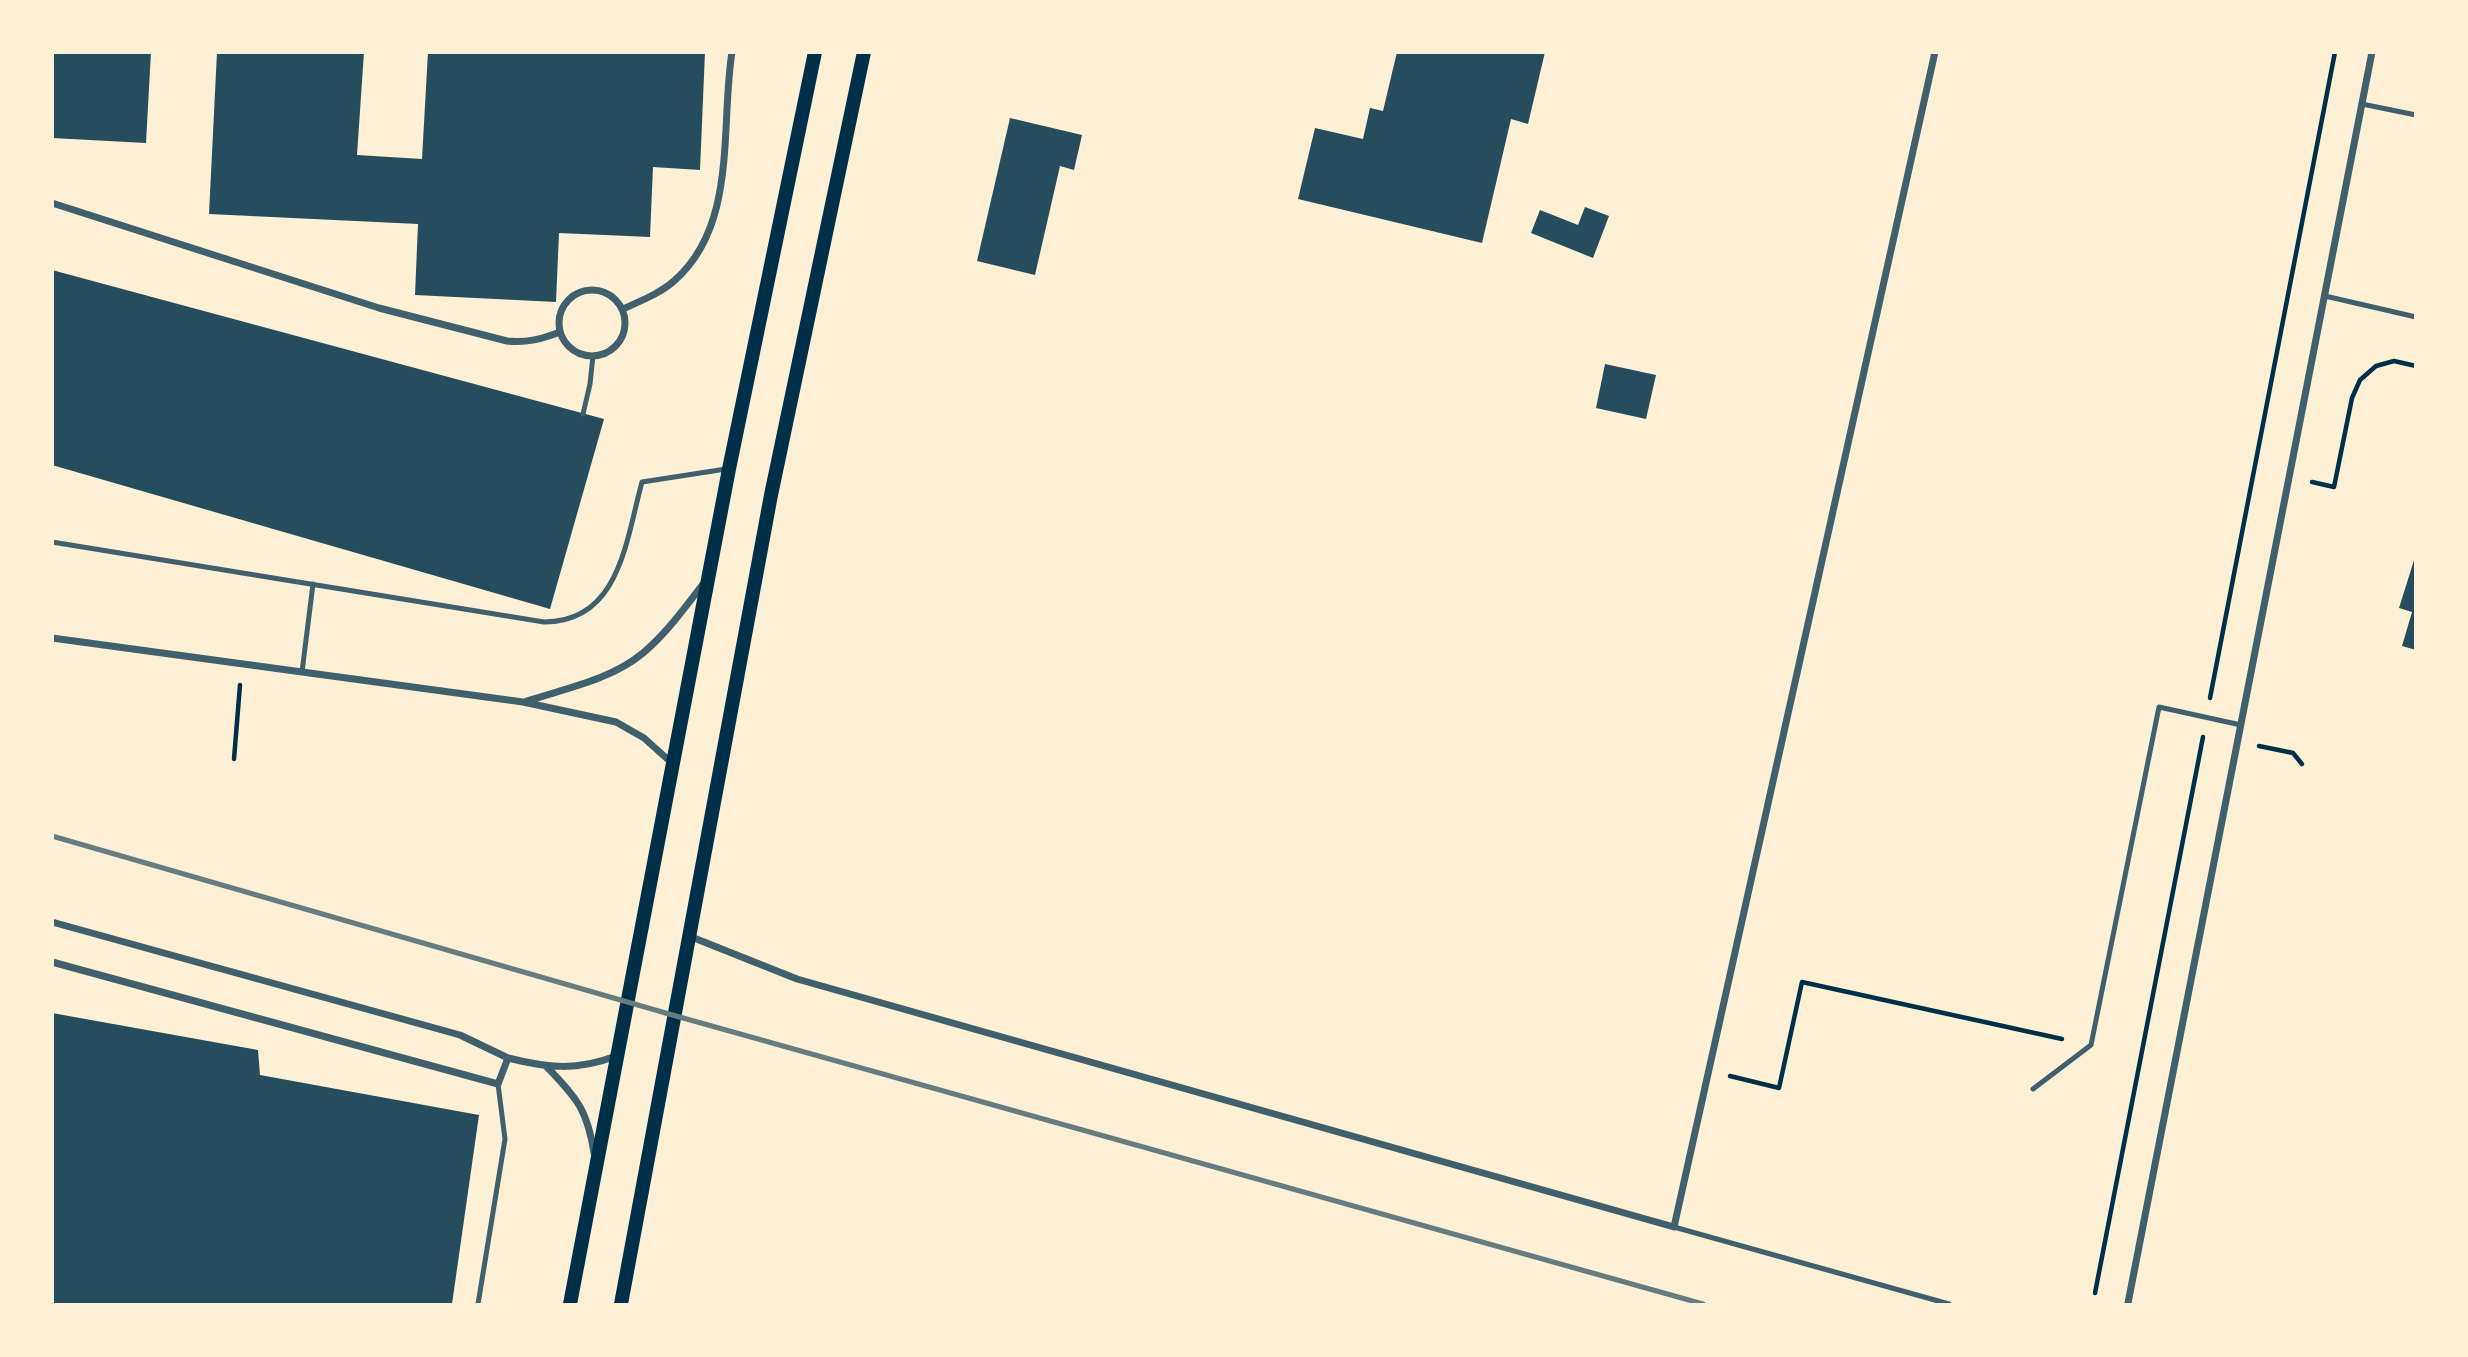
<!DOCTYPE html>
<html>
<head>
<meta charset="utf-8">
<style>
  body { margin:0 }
  #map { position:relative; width:2468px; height:1357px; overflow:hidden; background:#fdf0d5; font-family:"Space Grotesk",sans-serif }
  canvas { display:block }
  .frame { position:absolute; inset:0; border:54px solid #fdf0d5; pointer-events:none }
</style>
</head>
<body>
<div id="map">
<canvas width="2468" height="1357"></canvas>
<div class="frame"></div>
</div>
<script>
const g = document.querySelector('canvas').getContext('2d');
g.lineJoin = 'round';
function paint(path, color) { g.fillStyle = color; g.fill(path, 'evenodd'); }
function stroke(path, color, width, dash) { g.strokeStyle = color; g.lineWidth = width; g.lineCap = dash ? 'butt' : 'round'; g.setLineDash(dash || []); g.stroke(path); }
const building = new Path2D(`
  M52,52H151L146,143L52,138Z
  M217,52H364L357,155L422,159L428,52H705L700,170L653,167L650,237L559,233L556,302L415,295L418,224L209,214Z
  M1397,52H1545L1528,124L1511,119L1482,243L1298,199L1315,128L1363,139L1370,108L1383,111Z
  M1010,118L1082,135L1074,170L1060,166L1035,275L977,261Z
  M1585,207L1609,216L1593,258L1531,233L1540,210L1578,225Z
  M52,270L604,419L550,609L52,465Z
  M1605,364L1656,375L1646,419L1596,408Z
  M2415,557H2416V650L2402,646L2412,612L2399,608Z
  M52,1013L258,1050L260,1075L479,1115L452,1304H52Z`);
const path = new Path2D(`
  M2312,482L2334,487L2352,398L2360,380L2376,366L2394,361L2416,366
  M2210,698L2335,52
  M2259,746L2293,753L2302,764
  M234,759L240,685
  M1730,1076L1779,1088L1802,982L2062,1039
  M2095,1293L2203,737`);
const service = new Path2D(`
  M2362,104L2416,115
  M2325,296L2416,317
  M583,414L590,384L593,356
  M52,542L544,622C620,622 626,540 642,482L726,469
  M302,672L313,584
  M2033,1089L2091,1045L2159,707L2241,725
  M1674,1227L1949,1304
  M478,1304L505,1139L498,1084`);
const minor = new Path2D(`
  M52,203L379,308L507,341C527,343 542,339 560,332
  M559 323a33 33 0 1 1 66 0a33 33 0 1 1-66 0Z
  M623,309C640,301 659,294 674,281C738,225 720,127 732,52
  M52,638L523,702L616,722L644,738L673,764
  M524,702C563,689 611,680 643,653C667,633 685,607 704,583
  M52,922L460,1035L508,1058
  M689,936L797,979L1674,1227L1935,52
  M52,962L498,1084L508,1058C548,1068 577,1071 616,1056
  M547,1067C576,1098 587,1108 594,1153
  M2128,1303L2372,52`);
const secondary = new Path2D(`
  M570,1304L729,469L815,52
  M621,1304L771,495L864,52`);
const rail = new Path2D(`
  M52,836L676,1016L1703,1304`);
paint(building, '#264d5e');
stroke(path, '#003049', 4.5);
stroke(service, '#3f606c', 5);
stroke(minor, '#3f606c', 7);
stroke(secondary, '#003049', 14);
stroke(rail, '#657d81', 5);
</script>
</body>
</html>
